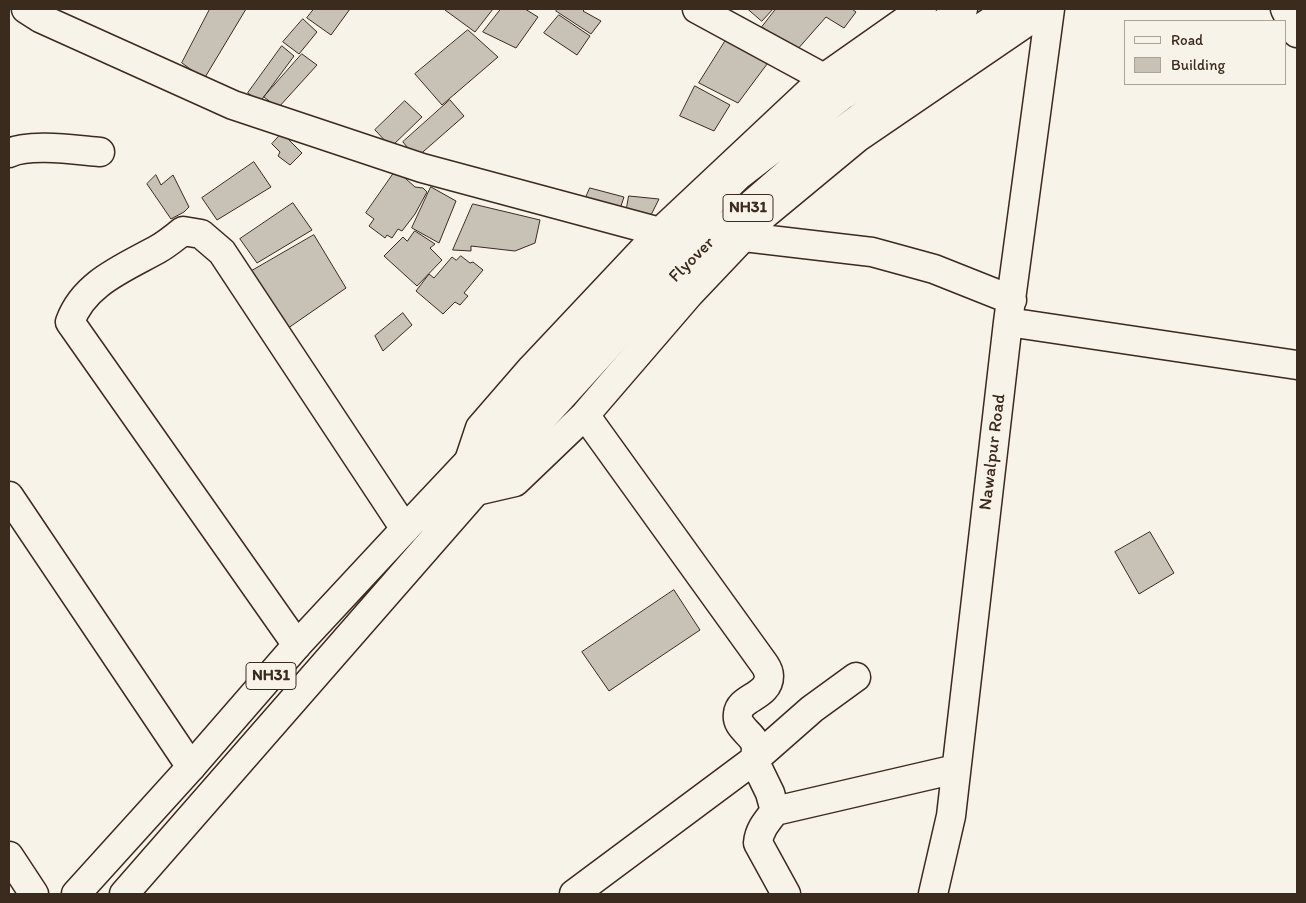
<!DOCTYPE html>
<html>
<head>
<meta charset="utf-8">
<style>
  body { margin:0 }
  #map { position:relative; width:1306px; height:903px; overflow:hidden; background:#f7f3e8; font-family:Itim,sans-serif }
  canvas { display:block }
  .frame { position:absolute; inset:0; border:10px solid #3b2a1e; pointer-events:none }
  .legend { position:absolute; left:1124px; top:20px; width:162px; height:65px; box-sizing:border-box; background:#f7f3e8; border:1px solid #aca397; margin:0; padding:6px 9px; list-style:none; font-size:15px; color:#3b2a1e }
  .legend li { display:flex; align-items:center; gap:10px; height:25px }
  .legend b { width:25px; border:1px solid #aca397 }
</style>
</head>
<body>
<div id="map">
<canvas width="1306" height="903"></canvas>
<div class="frame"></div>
<ul class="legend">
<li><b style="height:6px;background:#f7f3e8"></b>Road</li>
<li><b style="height:14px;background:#c8c1b6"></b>Building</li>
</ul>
</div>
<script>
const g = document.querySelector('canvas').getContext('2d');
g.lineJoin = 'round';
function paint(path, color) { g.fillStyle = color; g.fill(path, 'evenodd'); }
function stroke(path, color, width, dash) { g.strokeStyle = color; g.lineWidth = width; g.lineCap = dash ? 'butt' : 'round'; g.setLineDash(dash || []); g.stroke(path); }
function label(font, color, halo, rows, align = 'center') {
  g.font = font + ' Itim,sans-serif'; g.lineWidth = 5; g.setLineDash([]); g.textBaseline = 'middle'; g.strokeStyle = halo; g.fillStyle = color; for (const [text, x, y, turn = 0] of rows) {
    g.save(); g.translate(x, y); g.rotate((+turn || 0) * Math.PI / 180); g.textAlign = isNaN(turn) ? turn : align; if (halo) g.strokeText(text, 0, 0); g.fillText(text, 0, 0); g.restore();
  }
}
const building = new Path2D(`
  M210,9H246L204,79L182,63Z
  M314,9H350L331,35L307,18Z
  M445,9H493L475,32L445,10Z
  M501,9H525L538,17L516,48L483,32Z
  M558,9H585L583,11L601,21L591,34L556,11Z
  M748,9H773L762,21Z
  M776,9H852L856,12L844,28L826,17L796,51L762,27Z
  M559,15L590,36L577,55L544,33Z
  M303,19L317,32L299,54L283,42Z
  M468,30L498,57L442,105L415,74Z
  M731,32L773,56L738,103L699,83Z
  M282,46L294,56L260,102L248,93Z
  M302,54L317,65L278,108L264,97Z
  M695,86L730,105L714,131L680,116Z
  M450,100L464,116L416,158L403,142Z
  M405,101L422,117L391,147L375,130Z
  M282,133L302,153L290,165L278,156L280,152L272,144Z
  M254,162L271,187L217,220L202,198Z
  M396,170L415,187L423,188L427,192L415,214L402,231L398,229L392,238L387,235L385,238L369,226L374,219L366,213Z
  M156,175L161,185L173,175L189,207L184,212L171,219L147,184Z
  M431,187L456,201L439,243L412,228Z
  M590,188L624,197L619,212L584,202Z
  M629,196L659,199L649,219L626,213Z
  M293,203L312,230L257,263L240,239Z
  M473,204L540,220L535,243L515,251L471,246V251L453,250Z
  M415,231L435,244L430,248L442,260L417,286L384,256L403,237L407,241Z
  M314,235L346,288L281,333L243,276Z
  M461,256L470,263L473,262L483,270L464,293L468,296L460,305L455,302L443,314L416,291L429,274L434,278L452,257L456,260Z
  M403,313L412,325L383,351L375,336Z
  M1150,532L1174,573L1139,594L1115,552Z
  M674,590L700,630L609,691L582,652Z`);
const minor = new Path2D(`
  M26,9L40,18L233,105L422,168L660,232
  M697,9L824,78
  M1285,9L1297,33
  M9,153C30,143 76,150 100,152
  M744,237L872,252L934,269L1012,300
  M1008,322L1297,365
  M469,461L480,428L532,368L660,232L824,78L922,9
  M476,491L515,482L585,415L690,293L764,215L857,138L1046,9
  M9,496L191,767
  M297,645L70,322C84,283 124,268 158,249C167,244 175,237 183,231L201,234L222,252L405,529
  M775,811L956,769
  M9,856L34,894
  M574,894L754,760C756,754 757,747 754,741C749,732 736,726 738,714C739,697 769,697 769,676C769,673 767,668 765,665L585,415
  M786,894L758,843C759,830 767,821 775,811L770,793L754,760L812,709L856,677
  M933,894L951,816L1008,322L1050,9`);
const highway = new Path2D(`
  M76,894L191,767L297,645L405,529L469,461L605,312L690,223L738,176L843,95L963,9
  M124,894L476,491L633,318L722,230L798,164L973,33L1010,9`);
const shields = [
  [748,208,50],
  [271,676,50]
];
const shieldNames = [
  ["NH31",748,208],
  ["NH31",271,676]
];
const streetNames = [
  ["Flyover",692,260,-45],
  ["Nawalpur Road",993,452,-83]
];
paint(building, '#c8c1b6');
stroke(building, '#3b2a1e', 1);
stroke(minor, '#3b2a1e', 31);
stroke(highway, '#3b2a1e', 31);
stroke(minor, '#f7f3e8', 28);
stroke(highway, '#f7f3e8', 28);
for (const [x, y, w] of shields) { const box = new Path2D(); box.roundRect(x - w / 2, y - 13.5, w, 27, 4); g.fillStyle = '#f7f3e8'; g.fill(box); stroke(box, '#3b2a1e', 1); }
label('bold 16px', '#3b2a1e', null, shieldNames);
label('18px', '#3b2a1e', '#f7f3e8', streetNames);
</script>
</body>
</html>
